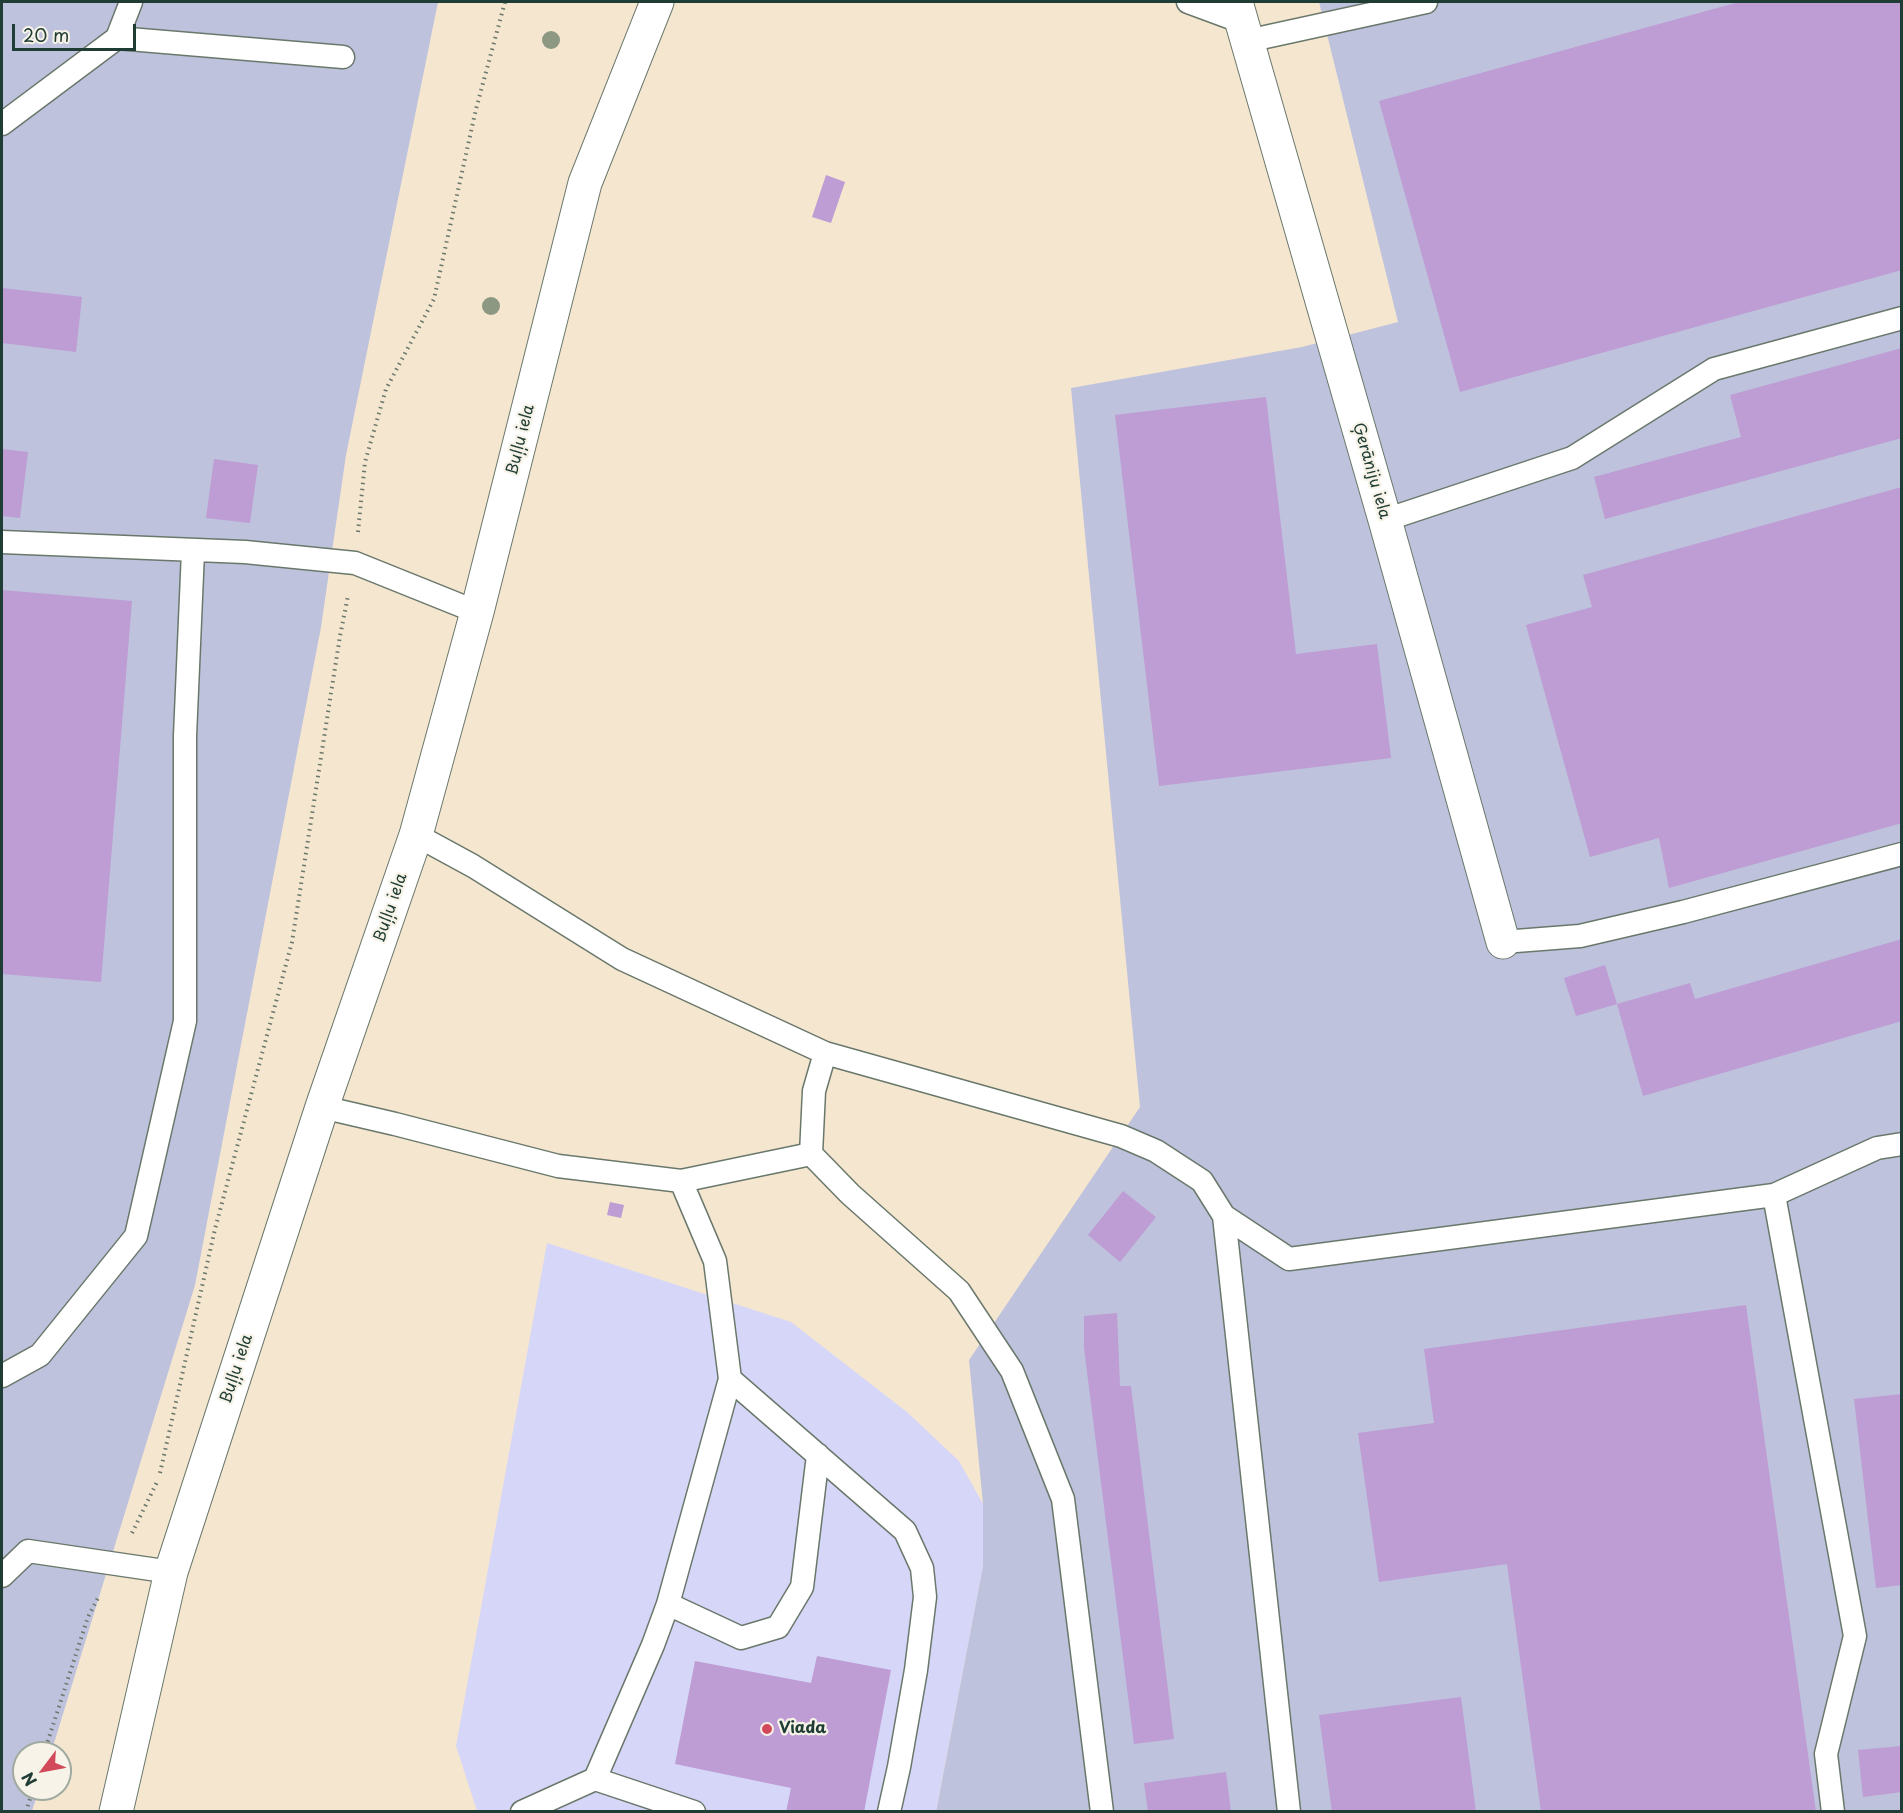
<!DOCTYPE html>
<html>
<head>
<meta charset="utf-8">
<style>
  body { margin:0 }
  #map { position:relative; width:1903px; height:1813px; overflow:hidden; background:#f5e6d0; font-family:"Playpen Sans",sans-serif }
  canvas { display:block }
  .frame { position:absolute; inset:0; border:3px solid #1f3d34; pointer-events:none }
  .north { position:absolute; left:12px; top:1741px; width:60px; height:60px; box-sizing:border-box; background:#f7f3e8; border:2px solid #a1aaa0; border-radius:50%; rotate:238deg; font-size:16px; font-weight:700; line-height:24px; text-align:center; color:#1f3d34 }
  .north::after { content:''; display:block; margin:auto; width:21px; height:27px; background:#d1495b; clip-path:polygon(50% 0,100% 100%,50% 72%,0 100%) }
  .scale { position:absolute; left:12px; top:24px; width:124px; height:27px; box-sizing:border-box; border:3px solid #1f3d34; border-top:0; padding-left:8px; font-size:18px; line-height:21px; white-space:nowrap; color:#1f3d34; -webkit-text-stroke:4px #f7f3e8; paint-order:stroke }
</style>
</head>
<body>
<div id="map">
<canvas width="1903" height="1813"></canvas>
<div class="frame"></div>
<div class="north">N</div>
<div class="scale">20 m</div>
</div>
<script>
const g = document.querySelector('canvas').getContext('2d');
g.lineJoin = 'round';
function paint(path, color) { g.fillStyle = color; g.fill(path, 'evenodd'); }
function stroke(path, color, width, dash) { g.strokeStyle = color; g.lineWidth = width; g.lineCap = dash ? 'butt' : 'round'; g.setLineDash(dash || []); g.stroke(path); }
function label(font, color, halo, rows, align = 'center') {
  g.font = font + ' "Playpen Sans",sans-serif'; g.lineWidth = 4.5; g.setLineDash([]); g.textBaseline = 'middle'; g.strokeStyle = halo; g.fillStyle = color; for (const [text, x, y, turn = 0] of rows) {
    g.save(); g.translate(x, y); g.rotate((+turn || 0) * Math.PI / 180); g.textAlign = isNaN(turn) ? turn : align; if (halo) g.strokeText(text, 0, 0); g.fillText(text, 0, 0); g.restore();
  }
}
const built = new Path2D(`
  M547,1243L791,1322L907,1412L959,1461L983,1504V1566L936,1811H477L456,1746Z`);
const industrial = new Path2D(`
  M2,2H438L346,455L321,627L195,1285L51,1753H24V1789H39L32,1811L2,1812Z
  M1319,2H1901V1811L936,1812L983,1566V1504L969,1360L1140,1107L1071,388L1302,347L1398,322Z`);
const building = new Path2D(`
  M1739,2H1902V270L1460,392L1379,101Z
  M826,175L845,182L831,223L812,217Z
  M2,288L82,297L76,352L2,343Z
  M1902,348V438L1605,519L1594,477L1741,437L1730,395Z
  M1266,397L1296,654L1377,644L1391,758L1159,786L1115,415Z
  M2,449L28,452L20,518L2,516Z
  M214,459L258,465L250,523L206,518Z
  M1902,487V823L1669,888L1659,838L1590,857L1526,625L1592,607L1583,575Z
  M2,590L132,601L101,982L2,974Z
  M1902,939V1021L1643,1096L1617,1004L1690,983L1695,999Z
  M1605,965L1617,1004L1576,1016L1564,978Z
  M1123,1191L1156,1217L1120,1262L1088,1235Z
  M610,1202L624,1205L621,1218L607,1215Z
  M1746,1305L1816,1812H1541L1507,1564L1379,1582L1358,1433L1434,1423L1424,1349Z
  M1117,1313L1120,1386H1131L1174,1739L1134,1744L1084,1348V1316Z
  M1902,1394V1585L1876,1588L1854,1399Z
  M817,1656L891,1670L864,1812H786L791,1788L675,1764L695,1661L811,1683Z
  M1461,1697L1476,1812H1332L1319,1715Z
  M1902,1746V1792L1863,1797L1858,1750Z
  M1226,1772L1231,1812H1148L1144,1783Z`);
const path = new Path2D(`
  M358,532L365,462L386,389L434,299L476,109L505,2
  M160,1473L215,1229L292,942L340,636L348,596
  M132,1533L158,1480
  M44,1753L88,1617L99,1596
  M26,1812L33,1789`);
const service = new Path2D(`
  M1188,2L1242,22
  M117,38L343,57
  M1247,41L1426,2
  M2,124L117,38L131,2
  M1385,520L1572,458L1714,369L1902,318
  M2,542L245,552L355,563L477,612
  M416,835L473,866L622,959L825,1053L1121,1136L1156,1151L1202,1181L1224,1216L1289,1812
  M1503,942L1580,936L1683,912L1902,854
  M825,1053L814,1091L811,1154L850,1194L959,1291L1012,1371L1063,1499L1102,1812
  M322,1107L395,1124L558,1166L681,1181L715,1261L730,1379L668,1604L653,1645L595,1779L522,1812
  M681,1181L811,1154
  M1774,1195L1877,1148L1902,1144
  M1224,1216L1289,1259L1774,1195L1855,1636L1826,1754L1833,1812
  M2,1376L40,1355L136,1236L185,1021V736L193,551
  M730,1379L905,1531L922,1568L925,1597L916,1670L899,1767L889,1812
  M2,1576L28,1551L171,1572
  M668,1604L741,1638L778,1627L802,1587L818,1455
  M595,1779L694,1812`);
const minor = new Path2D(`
  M1236,2L1385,520L1503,942`);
const tertiary = new Path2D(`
  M116,1812L171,1572L322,1107L416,835L477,612L585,183L657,2`);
const trees = [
  [551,40],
  [491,306]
];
const markers = [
  [767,1729,6,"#d1495b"]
];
const streetNames = [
  ["Buļļu iela",521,440,-76],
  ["Ģerāniju iela",1371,471,74],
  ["Buļļu iela",391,908,-71],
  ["Buļļu iela",237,1369,-72]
];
const poiNames = [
  ["Viada",779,1729]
];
paint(built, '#d6d7f8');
paint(industrial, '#bec2dd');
paint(building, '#be9cd4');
stroke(service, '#6a786b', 25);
stroke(minor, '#6a786b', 35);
stroke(tertiary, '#6a786b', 35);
stroke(path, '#6a786b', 4, [1.5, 4.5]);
stroke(service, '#fff', 22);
stroke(minor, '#fff', 33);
stroke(tertiary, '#fff', 33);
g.fillStyle = '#8c9881';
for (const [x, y] of trees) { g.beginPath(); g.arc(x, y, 9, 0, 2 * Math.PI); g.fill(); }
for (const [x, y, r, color] of markers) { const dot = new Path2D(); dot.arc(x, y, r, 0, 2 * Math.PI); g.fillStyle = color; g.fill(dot); stroke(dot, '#f7f3e8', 2); }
label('16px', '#1f3d34', '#f7f3e8', streetNames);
label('bold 16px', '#1f3d34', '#f7f3e8', poiNames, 'left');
</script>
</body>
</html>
